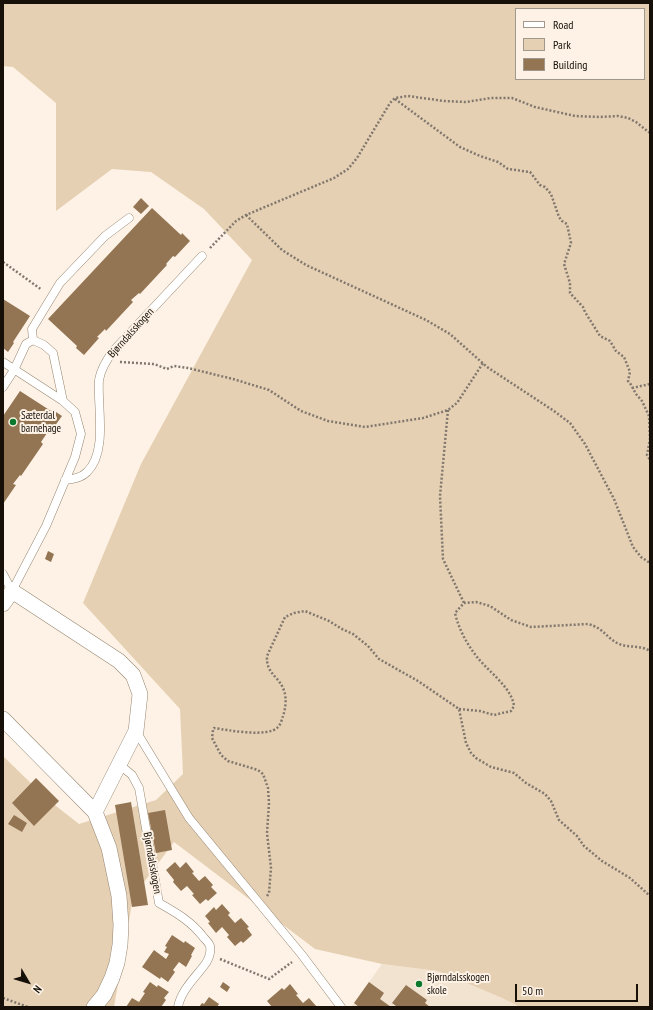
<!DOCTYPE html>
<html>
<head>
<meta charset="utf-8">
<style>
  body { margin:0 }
  #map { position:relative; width:653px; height:1010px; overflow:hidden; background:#fdf2e5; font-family:"PT Sans Narrow",sans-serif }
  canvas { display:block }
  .frame { position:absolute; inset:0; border:4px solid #161009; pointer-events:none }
  .legend { position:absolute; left:515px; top:8px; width:130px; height:72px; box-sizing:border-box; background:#fdf2e5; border:1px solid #a1988d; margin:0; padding:5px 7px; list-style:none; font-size:12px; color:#161009 }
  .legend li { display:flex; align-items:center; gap:8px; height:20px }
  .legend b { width:20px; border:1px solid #a1988d }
  .north { position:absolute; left:8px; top:962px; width:40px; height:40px; -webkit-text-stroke:3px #fdf2e5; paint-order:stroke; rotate:128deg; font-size:11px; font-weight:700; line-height:16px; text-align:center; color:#161009 }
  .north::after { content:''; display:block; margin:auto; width:14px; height:18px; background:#161009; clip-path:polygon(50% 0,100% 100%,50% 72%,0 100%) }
  .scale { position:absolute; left:515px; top:984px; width:123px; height:18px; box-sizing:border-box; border:2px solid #161009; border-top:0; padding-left:5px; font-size:12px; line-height:14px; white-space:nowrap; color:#161009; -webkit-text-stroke:3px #fdf2e5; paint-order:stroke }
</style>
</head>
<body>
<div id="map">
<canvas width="653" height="1010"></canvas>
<div class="frame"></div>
<ul class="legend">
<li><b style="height:5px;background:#fff"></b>Road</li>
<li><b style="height:11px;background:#e6d0b3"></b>Park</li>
<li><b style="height:11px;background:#937553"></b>Building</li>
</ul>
<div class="north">N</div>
<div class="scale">50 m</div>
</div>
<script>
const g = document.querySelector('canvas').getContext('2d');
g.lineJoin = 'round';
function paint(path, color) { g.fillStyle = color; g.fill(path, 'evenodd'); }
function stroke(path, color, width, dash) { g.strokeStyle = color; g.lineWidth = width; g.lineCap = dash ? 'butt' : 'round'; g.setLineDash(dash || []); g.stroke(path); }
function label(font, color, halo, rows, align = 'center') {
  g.font = font + ' "PT Sans Narrow",sans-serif'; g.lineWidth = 4; g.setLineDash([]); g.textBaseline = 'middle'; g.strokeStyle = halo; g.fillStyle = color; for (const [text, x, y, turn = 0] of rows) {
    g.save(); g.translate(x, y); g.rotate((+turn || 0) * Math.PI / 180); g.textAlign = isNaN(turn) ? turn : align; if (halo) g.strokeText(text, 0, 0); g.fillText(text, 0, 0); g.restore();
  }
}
const education = new Path2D(`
  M382,964L438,971L502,998L520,1007H351Z`);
const green = new Path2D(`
  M3,3H650V1007H520L502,998L438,971L382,964L315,949L174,842L133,897L114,1007H3V756L46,798L79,824L156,800L183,774L180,709L83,603L141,464L252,260L204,209L151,172L112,169L56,211V103L13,67L3,66ZM516,9H644V79H516Z`);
const building = new Path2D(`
  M141,198L149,206L141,214L133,207Z
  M152,208L181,235L182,233L190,241L175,257L173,256L166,264L167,265L140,294L139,293L131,300L133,302L106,331L105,329L97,337L99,338L84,355L76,348L77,346L48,319Z
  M3,299L30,316L13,342L14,343L8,352L3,348Z
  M20,391L51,411L53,410L62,416L49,434L47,433L41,442L43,444L21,476L20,475L13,484L16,485L3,504V416Z
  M48,551L54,554L51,562L45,559Z
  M36,778L59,801L34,826L12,803Z
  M131,802L148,905L132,907L115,805Z
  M165,810L172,850L156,853L148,813Z
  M14,815L27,823L22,832L8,824Z
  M175,862L180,868L186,862L194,872L192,873L199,881L205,876L213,885L211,887L217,893L208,901L206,899L200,904L192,895L194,894L187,886L181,891L173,882L174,880L166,870Z
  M222,904L230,913L228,915L235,923L241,918L249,927L247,928L252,935L243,943L241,941L235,946L227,937L229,935L222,927L216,933L208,923L210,922L205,916L214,907L216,910Z
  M172,935L184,943L185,941L195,948L191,955L192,956L186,967L179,962L173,970L175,972L168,982L161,977L160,979L142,967L154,950L166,959L169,954L164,952L167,947L165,946Z
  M150,982L157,987L158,985L169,992L164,998L166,1000L161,1007H154L152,1006L151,1007H126L132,998L139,1002L145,993L143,992Z
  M223,982L230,987L227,992L220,987Z
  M369,982L384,993L380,999L391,1007H359L354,1003Z
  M290,984L298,994L296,995L303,1003L309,998L317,1007H272L267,1001L282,988L284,990Z
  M406,985L427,1000L425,1003L430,1007H395L396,1006L392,1003Z
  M209,997L219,1004L217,1007H199L202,1003L204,1004Z`);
const path = new Path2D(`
  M395,99L460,147L480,156L498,162L508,169L530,172L540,185L545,187L551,194L559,217L562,221L567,224L571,243L564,264L570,283V293L583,307L585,312L600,336L610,341L616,351L624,357L630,372L628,381L630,383L636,394L642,401L649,416L650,439L647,455L650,460
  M246,215L282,250L306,265L426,320L450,334L487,367L554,411L570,423L585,444L614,499L633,547L641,557L650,563
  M210,248L236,221L246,215L334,178L348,169L357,158L390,103L395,98L408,96L444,101L466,102L491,98H512L535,107L575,116L600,117L618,116L628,118L636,122L650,133
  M3,262L42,290
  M120,362L154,364L167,369L174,366L188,368L233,379L269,390L301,411L328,421L365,427L423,418L448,410L457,403L483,363
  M632,388L650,384
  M448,410L440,496L443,559L464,603
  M459,709L480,711L494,715L511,711L514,706C512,688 489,672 477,657C467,644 459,630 455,613L464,603L476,602L490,606L511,620L531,627L588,624C604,628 606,638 619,644C629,648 641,645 650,651
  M267,896L269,893L271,868L267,833L269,803L268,788L263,774L258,770L228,761L221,755L212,738L213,730L214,728C228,730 268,738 278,727C281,724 282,719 283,716C286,707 287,697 283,688C277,675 266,673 267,656L285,617L294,613L305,611L329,621L342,629L353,634L368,646L379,659L418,681L459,709L466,743L471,753L476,758L491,767L514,773L526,783L545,794L551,801L559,820L577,836L584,846L602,861L630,878L650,896
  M220,959L269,979L292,962
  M3,998L28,1007`);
const lane = new Path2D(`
  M33,340L32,329L60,283L105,236L129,218
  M3,362L63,401L75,412L81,434L75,457L46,526L12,591
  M3,387L14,370L26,344L33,340L44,345L53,353L63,401
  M65,480C73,479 81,478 87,472C108,452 97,406 99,380C101,368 107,359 114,350L202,256
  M3,574L12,591
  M136,731L189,818L302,955L341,1007
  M120,765L132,775L139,788L159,903C177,913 192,922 204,938C206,940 209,943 210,946C211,951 209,958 206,963C196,977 181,990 178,1007`);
const street = new Path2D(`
  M3,604L12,591L119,661L133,675L140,694L136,731L95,812
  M3,719L95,812L109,848L119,896L121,925L120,945L117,963L112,978L104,995L94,1007`);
const markers = [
  [13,422,4,"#0a792d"],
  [419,984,4,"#0a792d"]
];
const streetNames = [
  ["Bjørndalsskogen",131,333,-48],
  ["Bjørndalsskogen",152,863,80]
];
const poiNames = [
  ["Sæterdal",21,416],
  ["barnehage",21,429],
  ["Bjørndalsskogen",427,978],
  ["skole",427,991]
];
paint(education, '#f2e3d1');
paint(green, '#e6d0b3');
paint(building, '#937553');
stroke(lane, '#958672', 9);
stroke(street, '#958672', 16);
stroke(path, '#80776e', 2.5, [2, 2]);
stroke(lane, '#fff', 8);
stroke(street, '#fff', 15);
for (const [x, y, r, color] of markers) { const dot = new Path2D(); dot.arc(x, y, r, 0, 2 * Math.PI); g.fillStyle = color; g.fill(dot); stroke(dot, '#fdf2e5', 1.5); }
label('11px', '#161009', '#fdf2e5', streetNames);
label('11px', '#161009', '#fdf2e5', poiNames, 'left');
</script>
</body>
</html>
